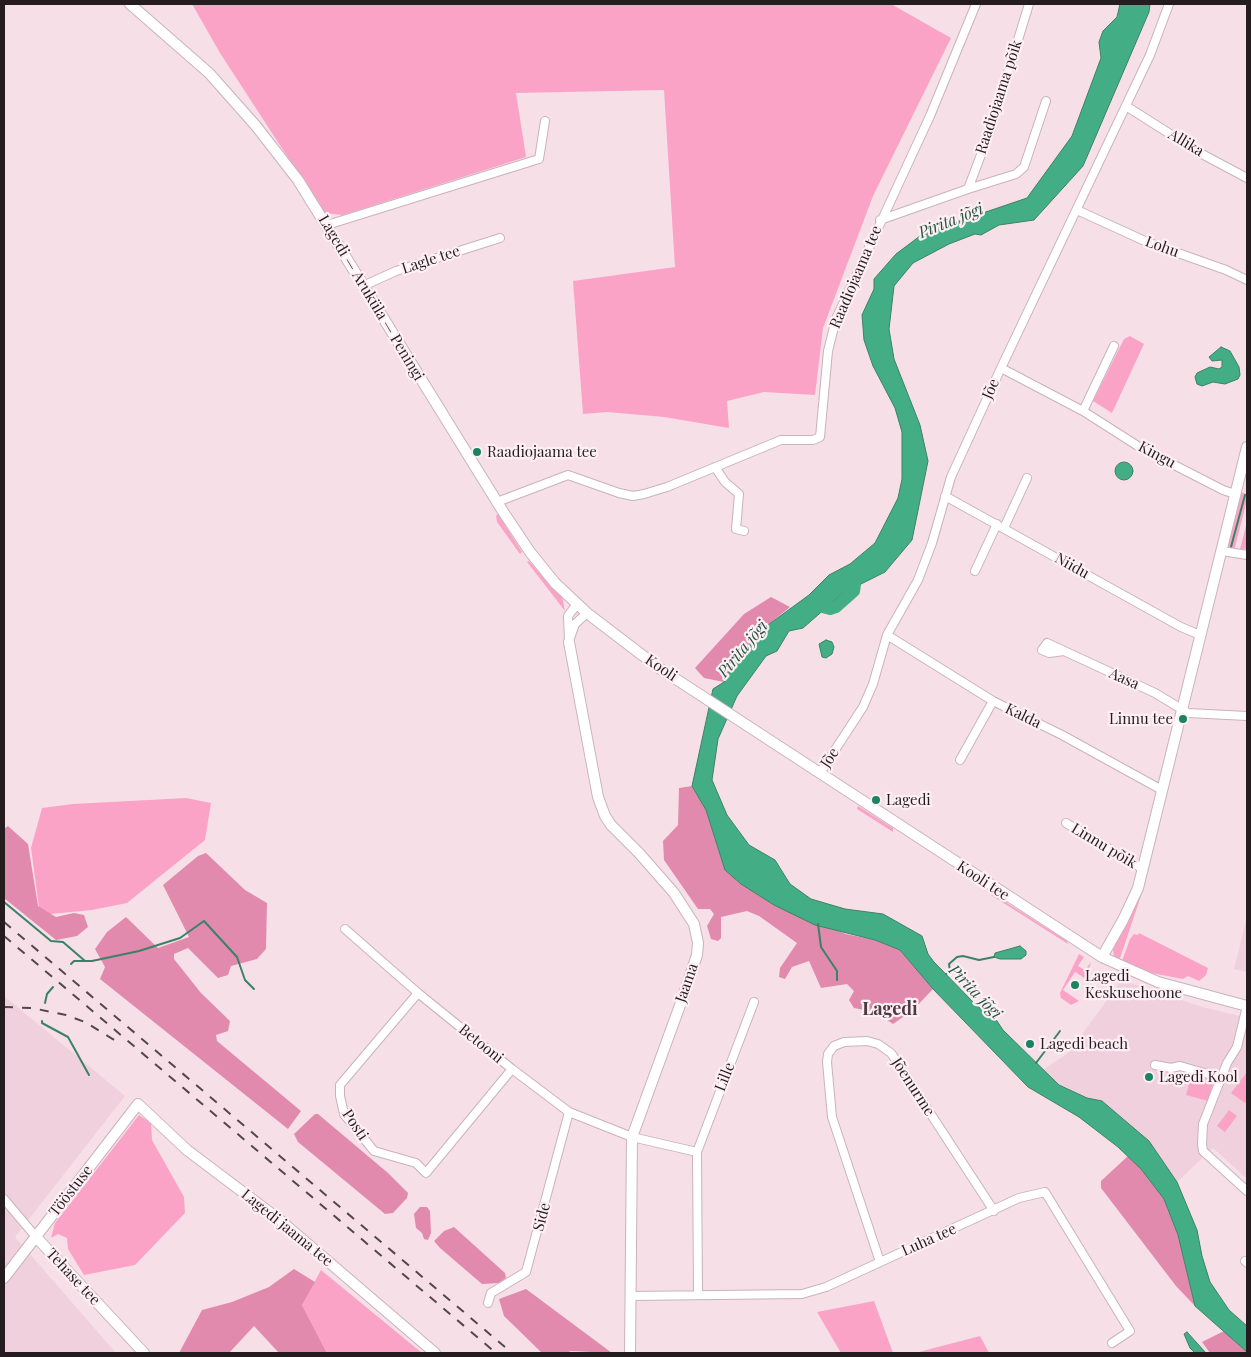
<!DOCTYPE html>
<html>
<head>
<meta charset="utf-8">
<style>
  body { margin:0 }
  #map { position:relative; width:1251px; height:1357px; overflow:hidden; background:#f7dfe7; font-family:"Playfair Display",serif }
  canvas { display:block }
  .frame { position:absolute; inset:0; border:5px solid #241c1f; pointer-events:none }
</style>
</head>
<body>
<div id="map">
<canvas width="1251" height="1357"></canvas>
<div class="frame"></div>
</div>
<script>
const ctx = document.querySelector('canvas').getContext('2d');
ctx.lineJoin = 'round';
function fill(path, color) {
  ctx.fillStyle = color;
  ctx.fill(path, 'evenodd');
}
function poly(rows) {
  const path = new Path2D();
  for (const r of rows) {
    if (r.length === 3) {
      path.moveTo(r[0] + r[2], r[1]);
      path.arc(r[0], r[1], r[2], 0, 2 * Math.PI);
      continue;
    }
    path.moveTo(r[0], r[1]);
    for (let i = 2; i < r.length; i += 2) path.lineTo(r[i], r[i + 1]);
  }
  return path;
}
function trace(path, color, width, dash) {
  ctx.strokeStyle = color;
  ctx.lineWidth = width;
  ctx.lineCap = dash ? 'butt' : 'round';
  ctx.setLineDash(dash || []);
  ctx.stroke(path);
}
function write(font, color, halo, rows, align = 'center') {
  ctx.font = font + ' "Playfair Display",serif';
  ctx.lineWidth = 4.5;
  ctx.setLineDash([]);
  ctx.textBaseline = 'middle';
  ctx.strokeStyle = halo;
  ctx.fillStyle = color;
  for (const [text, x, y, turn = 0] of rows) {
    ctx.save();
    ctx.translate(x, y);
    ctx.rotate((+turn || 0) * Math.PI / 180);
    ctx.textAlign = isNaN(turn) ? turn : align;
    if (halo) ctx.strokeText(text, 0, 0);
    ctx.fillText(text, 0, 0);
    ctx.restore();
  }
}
const built = poly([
  [1247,917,1247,972,1234,969],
  [1122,980,1199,1006,1247,1018,1247,1179,1213,1148,1177,1182,1149,1141,1124,1119,1102,1101,1087,1098,1059,1085,1044,1069,1068,1053],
  [4,996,125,1096,15,1237,116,1353,4,1353]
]);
const green = poly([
  [192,4,891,4,951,38,873,196,823,328,815,395,764,392,727,401,729,428,664,417,607,412,583,414,573,281,675,267,664,90,516,93,526,157,343,215,324,213,220,53],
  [1130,336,1144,344,1112,413,1093,401,1124,339],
  [1240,492,1247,494,1247,500,1234,551,1227,545],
  [498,514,522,552,520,554,497,522,496,516],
  [1247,522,1247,549,1240,549],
  [529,561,562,597,565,611,527,562],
  [186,798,211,803,205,840,127,903,92,910,40,915,31,848,42,808,73,804],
  [858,806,893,828,893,832,857,809],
  [1152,856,1141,896,1119,961,1114,956,1113,950,1132,910],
  [993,894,1067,941,1068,944,991,895],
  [1139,933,1208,968,1206,975,1199,981,1188,976,1183,979,1146,972,1122,961,1130,939,1134,934,1138,935],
  [1079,954,1084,957,1078,966,1085,970,1091,962,1086,979,1075,972,1063,990,1079,1001,1071,1005,1061,998,1060,993],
  [1247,1072,1247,1100,1245,1103,1231,1093],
  [1191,1076,1213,1083,1208,1101,1186,1095],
  [1229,1110,1237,1116,1225,1132,1217,1126],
  [139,1115,151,1123,152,1140,184,1197,185,1213,135,1265,84,1275,68,1249,67,1238,58,1234,51,1238,55,1223],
  [321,1270,422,1353,327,1353,302,1305],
  [874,1301,893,1353,841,1353,817,1312],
  [980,1336,989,1353,915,1353]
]);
const forest = poly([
  [771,597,790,607,768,625,733,664,724,682,704,678,695,668,744,614],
  [692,786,706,810,725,870,741,884,774,905,846,934,875,940,900,950,933,989,913,1010,893,1024,875,1012,854,1008,849,1000,854,991,847,984,821,988,809,961,792,967,785,979,779,977,780,968,797,943,759,916,747,911,721,917,721,938,718,941,711,939,707,926,714,914,710,909,698,909,664,860,663,841,678,825,679,788],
  [8,826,28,844,38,906,56,917,74,913,84,915,88,927,77,936,56,940,4,898,4,829],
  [206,853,245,890,267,903,266,949,257,959,231,966,228,975,218,978,188,948,174,954,174,959,201,993,230,1021,228,1031,216,1035,217,1041,301,1111,288,1129,100,979,105,967,95,949,107,932,126,917,158,948,189,937,163,885,198,856],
  [315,1114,318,1114,388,1173,408,1193,407,1198,393,1213,385,1214,298,1142,294,1134],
  [1128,1156,1141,1169,1164,1199,1178,1235,1195,1306,1176,1286,1101,1188,1101,1181],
  [420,1207,427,1207,430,1211,431,1233,428,1240,424,1239,422,1233,416,1228,414,1214],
  [454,1227,505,1273,506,1278,499,1283,482,1284,440,1248,434,1241,444,1231],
  [294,1269,315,1282,302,1305,327,1353,279,1353,254,1326,229,1353,179,1353,202,1310,232,1302,269,1287],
  [526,1289,612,1353,571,1351,566,1353,542,1353,504,1316,499,1299],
  [1224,1331,1247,1352,1247,1353,1210,1353,1202,1342]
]);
const water = poly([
  [1120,4,1150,4,1149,12,1083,166,1034,220,999,225,981,235,975,234,949,244,913,263,894,286,889,329,894,359,920,425,928,461,912,540,885,572,843,593,803,628,789,631,777,651,766,656,737,696,718,739,712,780,727,815,749,845,775,860,790,884,811,899,845,909,883,914,922,936,928,954,934,962,977,1006,995,1018,1003,1030,1059,1085,1087,1098,1102,1101,1149,1141,1177,1182,1197,1230,1202,1256,1210,1282,1229,1310,1247,1326,1247,1352,1195,1306,1178,1235,1164,1199,1141,1169,1118,1147,1079,1117,1028,1087,933,989,900,950,875,940,815,925,774,905,741,884,725,870,706,810,692,786,713,689,724,682,733,664,768,625,809,595,829,575,850,564,875,543,898,498,902,479,902,432,895,408,873,366,864,340,862,315,874,289,874,279,896,254,924,233,1027,198,1072,136,1101,58,1099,42,1103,31,1117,17,1120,4],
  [1221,347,1230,351,1239,367,1240,375,1238,379,1225,384,1213,382,1202,386,1197,384,1195,377,1197,373,1210,367,1219,369,1222,367,1222,360,1212,361,1209,357,1221,347],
  [1124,471,9],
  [826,640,832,642,834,647,832,654,826,658,822,657,819,644,826,640],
  [1020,946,1026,951,1026,955,1021,959,1000,959,994,957,995,953,1020,946],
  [1187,1332,1206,1353,1195,1353,1190,1348,1184,1334,1187,1332]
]);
const stream = poly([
  [1247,488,1247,486],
  [1231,547,1245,495],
  [4,902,51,941,63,942,85,961],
  [818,924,821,947,837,971,837,980],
  [71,964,74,961,92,961,139,951,180,938,204,921,237,957,245,980,254,989],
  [946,974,950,971,949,964,957,957,963,956,979,960,994,957],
  [45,1003,47,994,53,987],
  [42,1021,42,1023,68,1037,89,1075],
  [1036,1063,1060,1031]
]);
const river = poly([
  [812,604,830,609,836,607,854,591,857,571]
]);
const street = poly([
  [1126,106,1200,153,1247,178],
  [968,189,1016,174,1024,167,1046,101],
  [1077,210,1147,242,1226,270,1247,280],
  [880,220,968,189,990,131,1029,4],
  [327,225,539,159,545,121],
  [363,286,396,271,500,238],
  [1001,368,1083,411,1141,448,1223,490,1235,494],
  [1083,411,1114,346],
  [715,467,725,482,739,494,736,529,744,531],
  [945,496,1181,627,1200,635],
  [497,502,568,475,619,493,633,496,644,494,667,487,781,440,813,440,820,437,828,351,836,319,930,116,976,4],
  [1004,528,1027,478],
  [1222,551,1247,555],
  [975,571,997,524],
  [887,635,993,701,1062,735,1162,790],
  [570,638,575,624,587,613],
  [569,642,568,616,577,604],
  [1064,651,1049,653,1042,650,1047,643,1155,693,1188,713,1247,716],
  [960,760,993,701],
  [820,773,863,707,873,684,887,635,918,580,932,543,951,477,1001,368,1150,55,1169,4],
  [1066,823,1143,869],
  [345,929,418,993,512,1069,569,1112,632,1137,697,1152],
  [418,993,340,1085,340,1096,344,1114,374,1151,416,1163,426,1173,512,1069],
  [1247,1006,1237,1047,1227,1063,1203,1124,1202,1144,1203,1151,1247,1191],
  [1155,1065,1171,1068,1180,1066,1222,1078],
  [4,1199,36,1237],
  [1245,1261,1247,1263],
  [880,1262,832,1117,827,1062,828,1054,834,1046,844,1042,867,1041,878,1044,891,1053,994,1211],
  [698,1294,697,1152,754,1002],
  [630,1296,802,1294,826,1287,1019,1198,1045,1192,1130,1331,1112,1343],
  [488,1303,491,1293,526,1272,569,1112]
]);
const secondary = poly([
  [130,4,209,73,256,126,298,180,502,510,530,552,555,583,587,613,659,668,1102,957,1158,982,1247,1006],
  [569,642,598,797,605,816,611,825,639,853,674,893,694,924,698,943,697,955,683,997,632,1137,630,1353],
  [1102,957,1123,920,1138,888,1247,447],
  [36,1237,144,1353],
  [4,1278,138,1104,187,1150,281,1221,435,1353]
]);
const rail = poly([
  [4,922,512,1353],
  [4,936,496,1353],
  [4,1007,32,1008,66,1015,85,1022,116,1041]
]);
const markers = [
  [477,452,5,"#188461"],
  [1183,719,5,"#188461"],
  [876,800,5,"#188461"],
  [1075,985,5,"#188461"],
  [1030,1044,5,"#188461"],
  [1149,1077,5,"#188461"]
];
const streetNames = [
  ["Raadiojaama põik",999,97,-72],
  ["Allika",1186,143,31],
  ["Lohu",1162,247,20],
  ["Lagle tee",431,260,-18],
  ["Raadiojaama tee",856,277,-67],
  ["Lagedi — Aruküla — Peningi",371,298,59],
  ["Jõe",991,389,-66],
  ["Kingu",1157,455,28],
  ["Niidu",1072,566,29],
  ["Kooli",661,668,34],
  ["Aasa",1124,679,24],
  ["Kalda",1023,716,26],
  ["Jõe",830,758,-57],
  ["Linnu põik",1104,846,31],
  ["Kooli tee",983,881,33],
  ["Jaama",687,983,-71],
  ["Betooni",481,1044,39],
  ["Lille",725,1077,-69],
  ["Jõenurme",913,1087,57],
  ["Posti",355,1125,56],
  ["Tööstuse",71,1191,-52],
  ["Side",542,1217,-75],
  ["Lagedi jaama tee",287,1228,39],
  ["Luha tee",929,1240,-24],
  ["Tehase tee",73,1277,47]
];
const poiNames = [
  ["Raadiojaama tee",487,452],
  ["Linnu tee",1173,719,"right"],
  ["Lagedi",886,800],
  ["Lagedi",1085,976],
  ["Keskusehoone",1085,993],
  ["Lagedi beach",1040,1044],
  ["Lagedi Kool",1159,1077]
];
const waterNames = [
  ["Pirita jõgi",951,221,-22],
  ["Pirita jõgi",743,649,-50],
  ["Pirita jõgi",975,992,46]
];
const quarterNames = [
  ["Lagedi",890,1009]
];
fill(built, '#f0d0dc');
fill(green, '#fba3c7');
fill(forest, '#e28aae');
fill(water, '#43ae86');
trace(water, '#3a8267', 1);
trace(stream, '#3a8267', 2);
trace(river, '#43ae86', 12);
trace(street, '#c9b3bb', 10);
trace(secondary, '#c9b3bb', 12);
trace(street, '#fff', 8);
trace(secondary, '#fff', 10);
trace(rail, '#52474b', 2, [9, 9]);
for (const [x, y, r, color] of markers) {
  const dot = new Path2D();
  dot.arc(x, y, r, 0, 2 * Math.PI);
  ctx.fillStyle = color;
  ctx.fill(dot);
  trace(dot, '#feeff4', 2);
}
write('15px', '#241c1f', '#feeff4', streetNames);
write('15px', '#241c1f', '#feeff4', poiNames, 'left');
write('italic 16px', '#275442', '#feeff4', waterNames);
write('bold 18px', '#4d3b42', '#feeff4', quarterNames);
</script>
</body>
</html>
